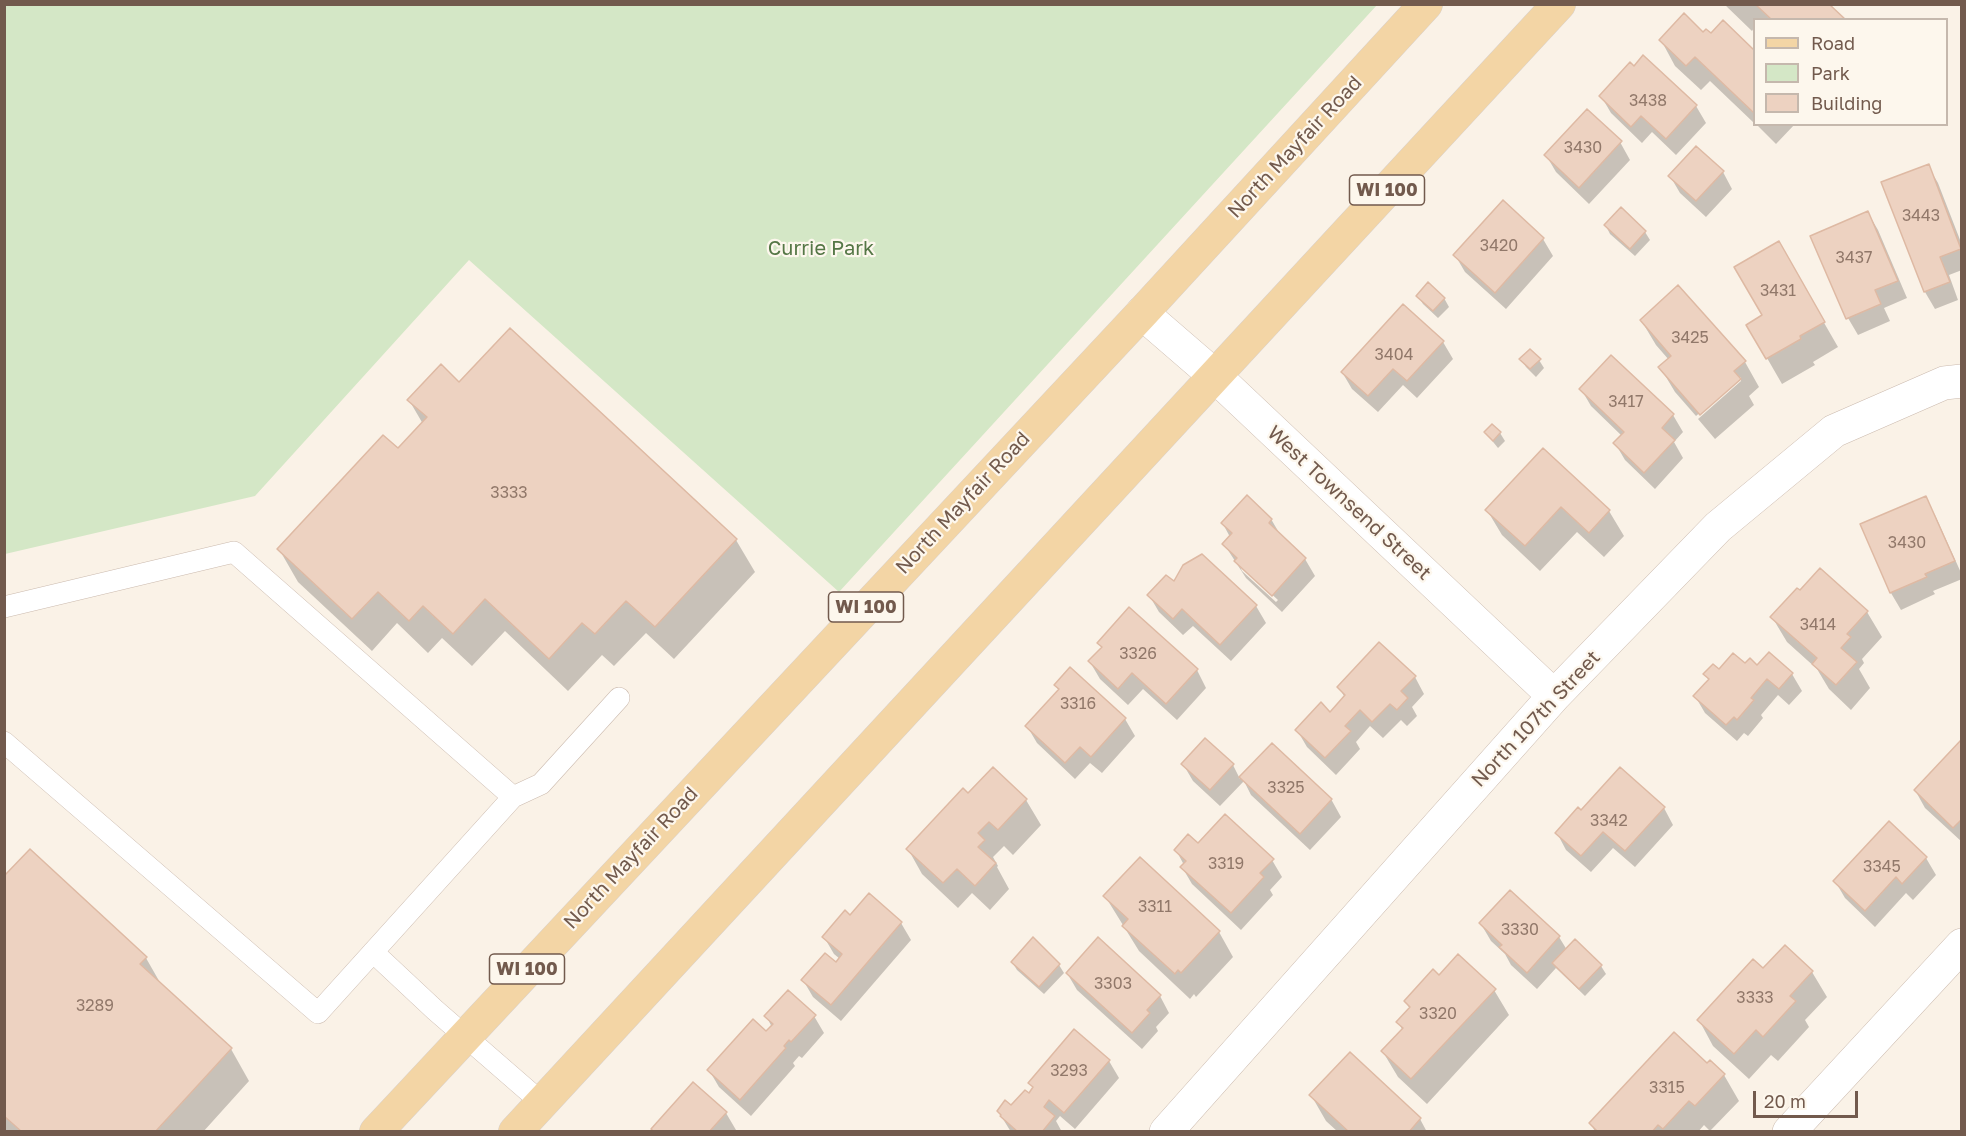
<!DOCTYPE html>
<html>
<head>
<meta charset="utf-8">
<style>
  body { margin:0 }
  #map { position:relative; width:1966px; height:1136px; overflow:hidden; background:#faf2e7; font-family:"Golos Text",sans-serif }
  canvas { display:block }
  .frame { position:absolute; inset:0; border:6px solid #725a4d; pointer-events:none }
  .legend { position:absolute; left:1753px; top:18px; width:195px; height:108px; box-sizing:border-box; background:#fdf7ed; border:2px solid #c5b8ad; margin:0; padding:8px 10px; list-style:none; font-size:18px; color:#725a4d }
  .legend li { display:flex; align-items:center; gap:12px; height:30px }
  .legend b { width:30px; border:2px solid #c5b8ad }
  .scale { position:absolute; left:1753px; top:1091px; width:105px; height:27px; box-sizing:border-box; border:3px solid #725a4d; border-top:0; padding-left:8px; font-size:18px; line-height:21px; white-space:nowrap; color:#725a4d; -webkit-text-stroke:4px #fdf7ed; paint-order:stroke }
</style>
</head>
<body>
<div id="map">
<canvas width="1966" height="1136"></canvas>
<div class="frame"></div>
<ul class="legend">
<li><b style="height:8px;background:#f3d5a5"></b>Road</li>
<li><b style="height:16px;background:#d4e7c6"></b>Park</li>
<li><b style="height:16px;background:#edd2c1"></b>Building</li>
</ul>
<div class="scale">20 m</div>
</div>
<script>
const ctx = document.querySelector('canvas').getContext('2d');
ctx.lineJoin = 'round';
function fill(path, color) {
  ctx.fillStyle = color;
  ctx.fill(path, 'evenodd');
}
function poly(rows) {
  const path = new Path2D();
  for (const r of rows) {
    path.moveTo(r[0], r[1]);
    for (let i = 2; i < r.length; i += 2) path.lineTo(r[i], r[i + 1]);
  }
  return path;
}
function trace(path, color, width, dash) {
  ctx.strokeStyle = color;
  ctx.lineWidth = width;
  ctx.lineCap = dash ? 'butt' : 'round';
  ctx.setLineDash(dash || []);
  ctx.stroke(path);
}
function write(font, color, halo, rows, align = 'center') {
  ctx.font = font + ' "Golos Text",sans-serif';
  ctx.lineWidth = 4.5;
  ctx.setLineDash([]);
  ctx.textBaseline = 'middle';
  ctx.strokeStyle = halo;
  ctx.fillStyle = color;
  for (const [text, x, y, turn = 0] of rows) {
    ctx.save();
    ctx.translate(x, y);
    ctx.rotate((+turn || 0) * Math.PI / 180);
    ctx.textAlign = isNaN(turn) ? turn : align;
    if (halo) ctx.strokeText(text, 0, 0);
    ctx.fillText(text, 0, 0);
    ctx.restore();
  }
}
const green = poly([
  [4,5,5,4,1377,5,839,592,469,260,255,496,5,554]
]);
const shadow = poly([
  [1724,4,1827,4,1843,20,1754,20,1754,28,1752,31],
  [1723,23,1754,53,1754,123,1710,81,1701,90,1675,66,1661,40,1703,34,1711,35],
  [1644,57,1696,106,1706,123,1676,155,1652,132,1642,143,1611,113,1601,96,1634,68],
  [1756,124,1795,124,1776,144],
  [1620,142,1630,160,1589,204,1556,172,1546,155],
  [1928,166,1938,183,1962,245,1962,270,1949,275,1958,300,1935,309,1925,292,1883,183],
  [1723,172,1732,189,1706,217,1680,193,1670,176],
  [1503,202,1543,239,1553,256,1506,309,1465,272,1455,255],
  [1868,213,1878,230,1907,298,1884,308,1890,321,1858,335,1848,318,1812,237],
  [1606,226,1645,232,1650,240,1635,256,1610,234],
  [1778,243,1838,347,1813,362,1815,365,1782,384,1748,325,1764,316],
  [1418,296,1444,298,1449,307,1438,318,1423,304],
  [1641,320,1745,362,1759,387,1749,396,1754,405,1715,439,1698,419,1741,381,1741,377,1696,416,1675,392,1660,367,1669,360,1656,345],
  [1443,342,1453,359,1417,398,1403,385,1378,412,1352,389,1342,372],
  [1611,357,1673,415,1683,432,1674,442,1683,458,1655,489,1625,460,1615,443,1622,436,1591,406,1581,389],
  [1521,359,1539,360,1544,368,1536,377,1526,367],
  [459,384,736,540,755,572,674,659,646,633,614,666,602,655,568,691,505,631,472,666,442,638,428,653,397,623,372,651,298,582,279,549,398,450,423,424,409,400],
  [1485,432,1500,433,1505,441,1498,448],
  [1543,450,1609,511,1624,536,1604,557,1577,532,1540,571,1502,535,1487,510],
  [1925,498,1935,515,1962,575,1962,579,1933,591,1935,594,1901,610,1891,593,1862,525],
  [1271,519,1281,536,1305,559,1315,576,1282,612,1246,578,1224,544,1230,537,1223,524],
  [1239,564,1278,600,1276,602,1242,571],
  [1174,584,1256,606,1266,623,1231,661,1193,626,1183,635,1159,612,1149,595],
  [1867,612,1882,637,1862,659,1864,663,1859,669,1870,688,1851,710,1829,689,1817,669,1787,642,1772,617],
  [1099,643,1197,670,1206,688,1177,720,1143,689,1128,705,1100,679,1090,662,1102,649],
  [1769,654,1792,674,1802,691,1789,705,1778,695,1761,715,1763,718,1748,736,1744,733,1737,741,1705,713,1695,696,1709,681,1705,674,1745,665,1757,667],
  [1070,669,1125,719,1135,736,1102,773,1090,763,1075,779,1037,743,1027,726,1059,691,1055,685],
  [1415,677,1424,694,1412,707,1417,716,1407,726,1401,720,1383,738,1370,726,1356,742,1360,749,1336,775,1307,747,1297,730,1331,714,1345,698,1339,687],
  [1205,740,1233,765,1240,779,1272,745,1331,799,1341,817,1310,850,1251,795,1244,781,1220,806,1193,781,1183,764],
  [1961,743,1962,842,1925,808,1915,790],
  [993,769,1026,800,1041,825,1013,855,1004,846,993,857,998,866,997,867,1009,889,990,910,972,893,958,908,922,874,908,849,968,795],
  [1664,808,1673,825,1635,867,1613,848,1591,872,1566,850,1557,833,1582,812],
  [1198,845,1272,860,1282,877,1270,890,1273,895,1241,930,1192,884,1182,867,1184,865,1176,850],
  [1926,858,1936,875,1913,900,1906,893,1875,927,1845,898,1835,881],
  [4,878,146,958,162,986,231,1049,249,1081,203,1132,4,1132],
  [1511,892,1559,937,1567,950,1601,966,1606,974,1585,996,1556,968,1537,989,1511,965,1505,954,1491,941,1481,924],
  [1105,896,1219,932,1233,957,1196,997,1194,994,1190,999,1139,951],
  [851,917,901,923,911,940,841,1021,813,997,803,980,836,964,840,959,834,954,824,937],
  [1012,962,1059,965,1064,973,1044,994,1017,970],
  [1763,970,1812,972,1827,997,1805,1020,1809,1027,1778,1061,1771,1055,1749,1079,1713,1046,1699,1020],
  [1067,973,1160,996,1169,1013,1156,1027,1158,1031,1142,1049,1077,990],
  [1439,977,1494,990,1509,1015,1427,1104,1398,1077,1383,1052,1403,1031,1398,1022,1410,1009,1405,1001],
  [766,1016,814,1016,824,1033,802,1058,799,1056,793,1063,795,1066,751,1116,719,1087,709,1070,766,1033,772,1027],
  [1109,1061,1119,1078,1075,1129,1060,1116,1056,1121,1062,1132,1011,1132,998,1111,1011,1108,1029,1095,1034,1089,1030,1083],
  [1710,1062,1724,1075,1739,1101,1710,1131,1704,1125,1698,1132,1595,1132,1591,1123,1707,1066],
  [1311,1095,1420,1119,1427,1132,1338,1132,1326,1121],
  [726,1113,736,1130,734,1132,654,1132]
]);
const building = poly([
  [1755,4,1829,4,1846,20,1772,20,1755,4],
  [1684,13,1703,32,1706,29,1711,33,1723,20,1754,50,1754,113,1695,57,1686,66,1659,40,1684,13],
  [1643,55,1697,105,1666,139,1641,116,1631,127,1599,96,1630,62,1634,66,1643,55],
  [1587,109,1622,141,1579,188,1544,155,1587,109],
  [1696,146,1724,171,1696,201,1668,176,1696,146],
  [1929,164,1961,249,1940,257,1950,282,1924,292,1881,182,1929,164],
  [1503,200,1544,238,1495,293,1453,255,1503,200],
  [1621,207,1646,231,1630,249,1604,225,1621,207],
  [1868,211,1898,281,1875,290,1881,304,1846,319,1810,236,1868,211],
  [1779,241,1825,322,1800,336,1801,339,1766,359,1746,325,1762,315,1734,267,1779,241],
  [1428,282,1445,298,1433,311,1416,296,1428,282],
  [1678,285,1746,361,1734,371,1741,379,1700,415,1658,367,1671,356,1640,320,1678,285],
  [1403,304,1444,341,1407,381,1393,369,1368,396,1341,372,1403,304],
  [510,328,737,539,655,627,626,601,595,634,582,623,549,659,485,599,453,634,423,606,409,621,378,592,352,619,277,549,383,435,398,448,427,417,407,400,441,364,459,382,510,328],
  [1530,349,1541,359,1530,369,1519,359,1530,349],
  [1611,355,1674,414,1662,428,1675,440,1644,473,1613,443,1624,432,1579,389,1611,355],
  [1492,424,1501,432,1493,441,1484,432,1492,424],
  [1543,448,1610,510,1589,533,1561,507,1525,546,1485,510,1543,448],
  [1247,495,1272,519,1269,523,1306,558,1272,596,1234,561,1237,558,1222,544,1232,533,1221,523,1247,495],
  [1926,496,1955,561,1925,574,1927,577,1890,593,1860,524,1926,496],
  [1202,554,1257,605,1220,645,1182,609,1173,619,1147,595,1166,575,1174,581,1183,565,1202,554],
  [1820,568,1868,611,1847,634,1851,637,1841,648,1857,662,1836,685,1812,664,1817,658,1770,617,1797,588,1800,590,1820,568],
  [1129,607,1198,669,1166,704,1132,673,1118,689,1088,661,1102,647,1097,643,1129,607],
  [1379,642,1416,676,1401,691,1408,698,1397,710,1390,704,1372,722,1360,710,1345,726,1351,731,1325,758,1295,730,1321,702,1330,712,1345,695,1337,687,1379,642],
  [1769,652,1793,673,1779,689,1767,679,1751,698,1754,700,1737,720,1734,717,1726,725,1693,696,1709,679,1703,674,1713,664,1719,669,1733,653,1745,663,1750,658,1757,665,1769,652],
  [1070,667,1126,718,1091,757,1080,747,1065,763,1025,726,1059,689,1054,685,1070,667],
  [1205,738,1234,764,1210,790,1181,764,1205,738],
  [1961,740,1962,819,1953,828,1914,790,1961,740],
  [1272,743,1332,799,1300,834,1239,777,1272,743],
  [993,767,1027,799,998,830,989,822,978,833,985,840,978,847,996,863,975,886,957,869,943,883,906,849,963,788,968,793,993,767],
  [1620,767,1665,807,1625,851,1603,832,1581,856,1555,833,1578,807,1581,810,1620,767],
  [1225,814,1274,859,1260,873,1264,877,1231,913,1180,867,1186,861,1174,850,1188,834,1198,843,1225,814],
  [1889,821,1927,857,1902,884,1896,877,1865,911,1833,881,1889,821],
  [30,849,147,957,140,964,232,1048,155,1132,22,1132,4,1116,4,876,30,849],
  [1140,857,1220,931,1181,973,1178,970,1175,974,1122,926,1128,919,1103,896,1140,857],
  [1510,890,1560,936,1527,973,1499,947,1502,945,1479,923,1510,890],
  [869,893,902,922,831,1005,801,980,825,953,836,962,842,954,822,937,845,910,850,915,869,893],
  [1033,937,1060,964,1039,987,1011,962,1033,937],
  [1098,937,1161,995,1147,1010,1150,1013,1132,1033,1066,973,1098,937],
  [1575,939,1602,965,1579,989,1552,963,1575,939],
  [1785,945,1813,971,1790,996,1796,1001,1763,1037,1756,1030,1734,1054,1697,1020,1753,959,1763,968,1785,945],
  [1458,954,1496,989,1411,1079,1381,1051,1403,1028,1396,1022,1410,1007,1404,1001,1433,969,1439,975,1458,954],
  [788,990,816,1015,791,1042,789,1040,784,1046,786,1048,740,1100,707,1070,753,1019,766,1031,773,1024,764,1016,788,990],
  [1074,1029,1110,1060,1064,1113,1049,1100,1044,1107,1055,1116,1042,1132,1018,1132,1000,1116,1001,1115,997,1111,1005,1100,1011,1105,1025,1090,1029,1093,1033,1087,1028,1083,1074,1029],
  [1674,1032,1707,1063,1710,1060,1725,1074,1695,1106,1689,1101,1663,1129,1658,1125,1652,1132,1598,1132,1589,1123,1674,1032],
  [1350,1052,1421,1118,1409,1132,1349,1132,1309,1095,1350,1052],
  [693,1082,727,1112,709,1132,654,1132,651,1129,693,1082]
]);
const service = poly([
  [4,607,234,552,513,797,318,1013,4,742],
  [513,797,541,784,619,698],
  [373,952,435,1010,542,1103]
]);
const minor = poly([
  [1142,313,1215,376,1554,696],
  [1166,1132,1554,696,1718,527,1834,431,1944,383,1962,381],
  [1789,1132,1962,945]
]);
const primary = poly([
  [376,1132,1142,313,1426,4],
  [515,1132,1559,4]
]);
const numberNames = [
  ["3438",1648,101],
  ["3430",1583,148],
  ["3443",1921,216],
  ["3420",1499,246],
  ["3437",1854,258],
  ["3431",1778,291],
  ["3425",1690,338],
  ["3404",1394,355],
  ["3417",1626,402],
  ["3333",509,493],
  ["3430",1907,543],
  ["3414",1818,625],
  ["3326",1138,654],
  ["3316",1078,704],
  ["3325",1286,788],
  ["3342",1609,821],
  ["3319",1226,864],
  ["3345",1882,867],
  ["3311",1155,907],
  ["3330",1520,930],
  ["3303",1113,984],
  ["3333",1755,998],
  ["3289",95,1006],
  ["3320",1438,1014],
  ["3293",1069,1071],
  ["3315",1667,1088]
];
const shields = [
  [1387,190,75],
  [866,607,75],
  [527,969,75]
];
const shieldNames = [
  ["WI 100",1387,190],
  ["WI 100",866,607],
  ["WI 100",527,969]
];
const streetNames = [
  ["North Mayfair Road",1295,147,-47],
  ["North Mayfair Road",963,503,-47],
  ["West Townsend Street",1349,503,43],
  ["North 107th Street",1536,719,-47],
  ["North Mayfair Road",631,858,-47]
];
const parkNames = [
  ["Currie Park",821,249]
];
fill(green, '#d4e7c6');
fill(shadow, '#0003');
fill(building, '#edd2c1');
trace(building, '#deb9a3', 1.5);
trace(service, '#cbbaae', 22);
trace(minor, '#cbbaae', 34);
trace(primary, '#d8d1cd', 34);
trace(service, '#fff', 21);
trace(minor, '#fff', 33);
trace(primary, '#f3d5a5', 33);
write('16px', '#91786a', null, numberNames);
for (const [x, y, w] of shields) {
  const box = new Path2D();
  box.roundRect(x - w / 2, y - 15, w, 30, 4.5);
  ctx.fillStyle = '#fdf7ed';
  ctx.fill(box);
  trace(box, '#725a4d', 1.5);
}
write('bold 18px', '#725a4d', null, shieldNames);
write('20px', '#725a4d', '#fdf7ed', streetNames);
write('20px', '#557746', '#fdf7ed', parkNames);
</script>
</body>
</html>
